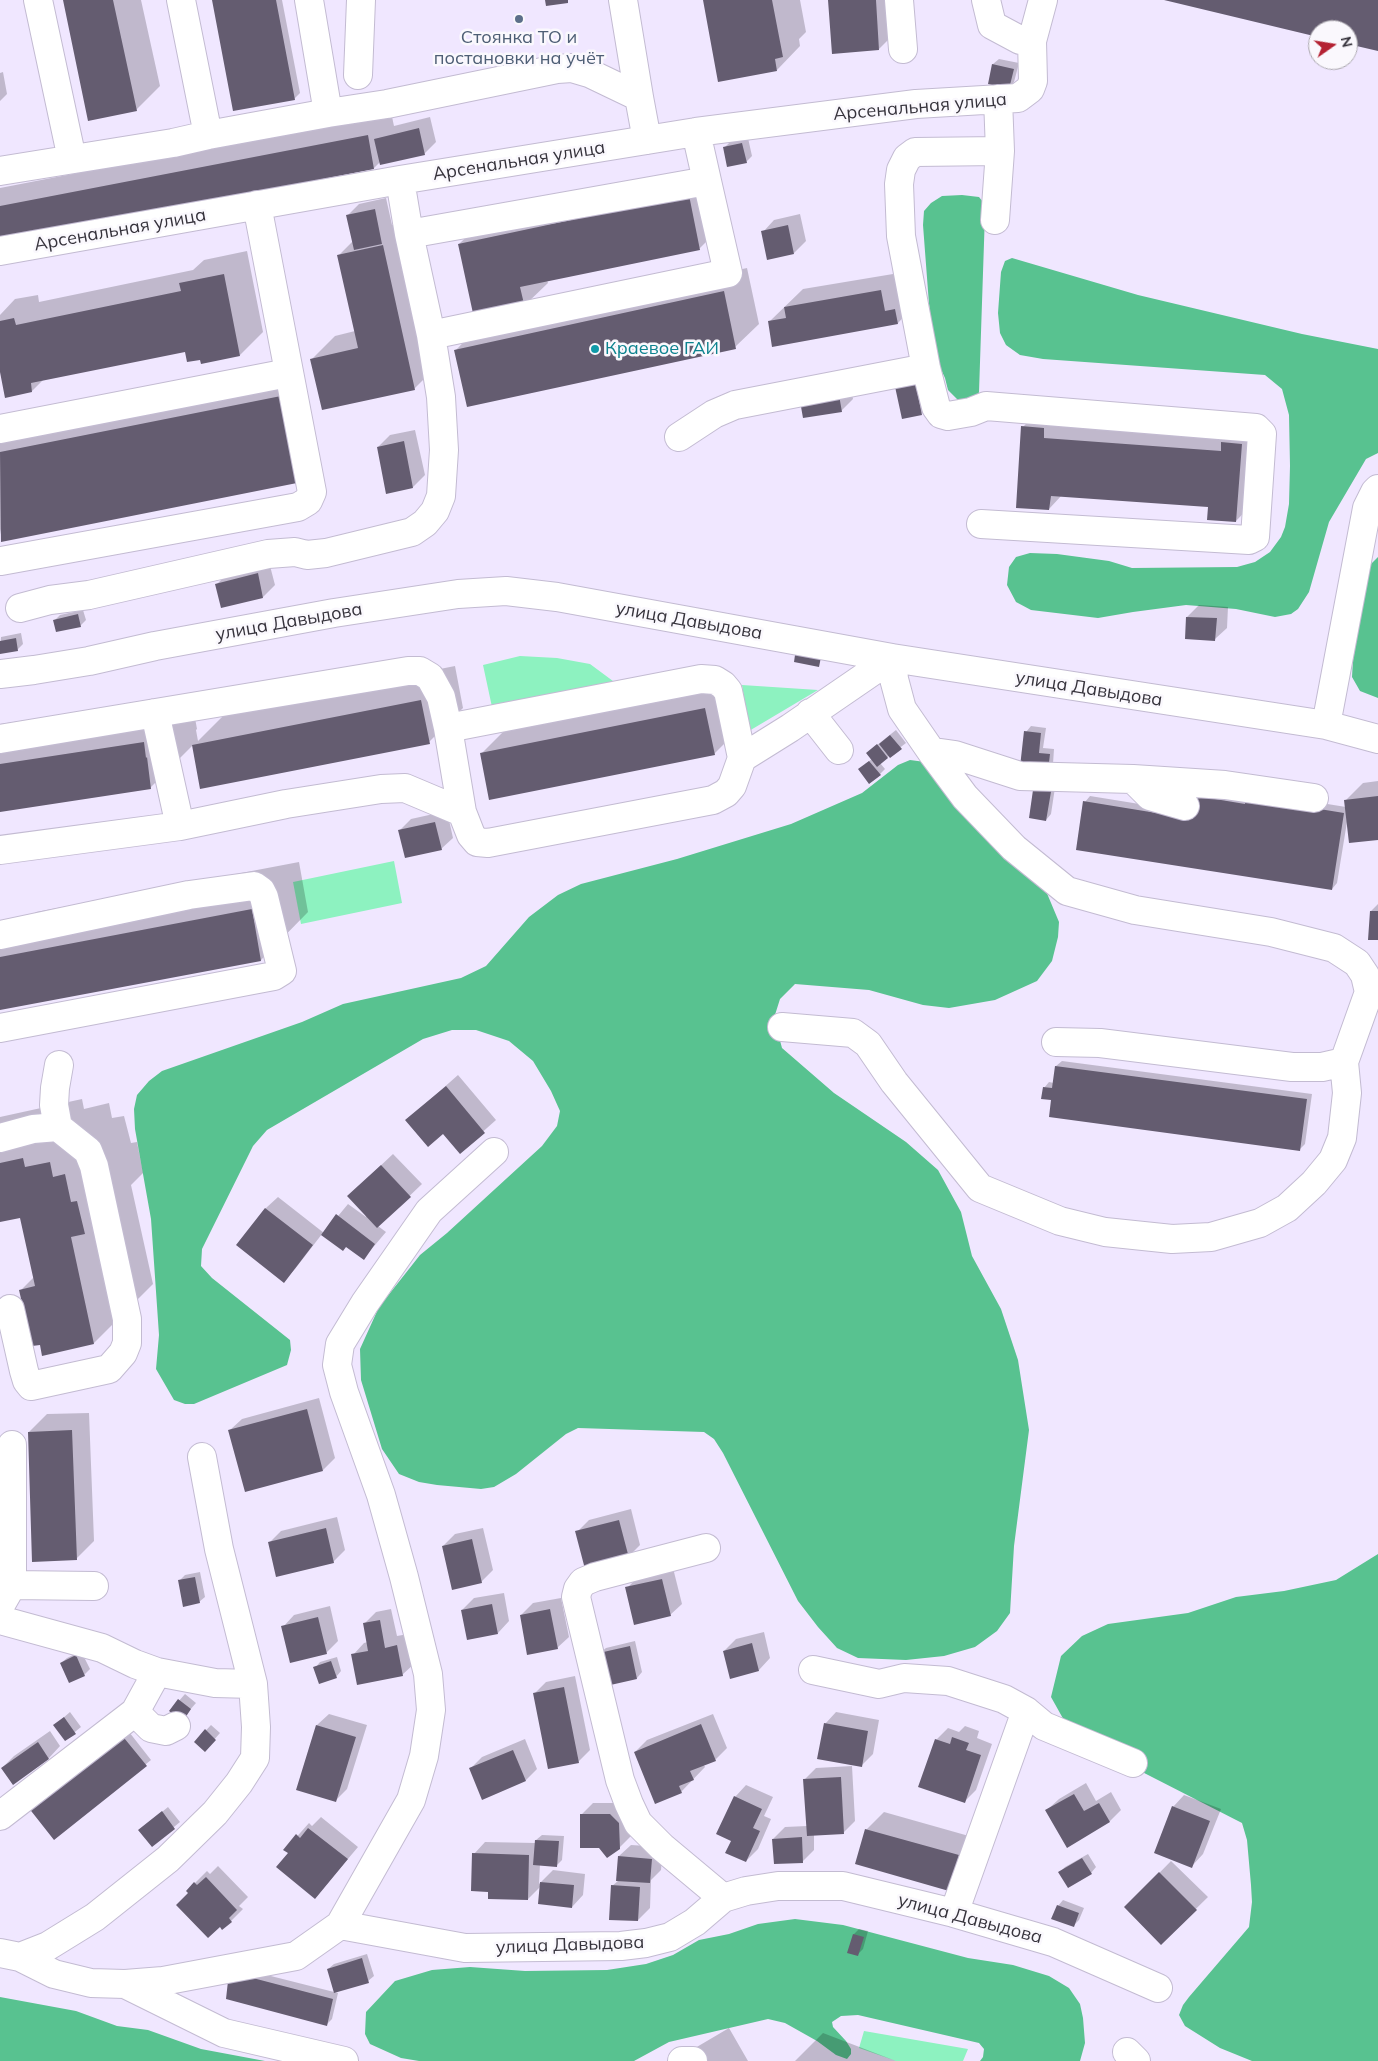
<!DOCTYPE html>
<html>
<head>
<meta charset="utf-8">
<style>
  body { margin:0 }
  #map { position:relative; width:1378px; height:2061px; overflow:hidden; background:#f0e7ff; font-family:Mulish,sans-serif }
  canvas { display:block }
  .north { position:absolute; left:1308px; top:20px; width:50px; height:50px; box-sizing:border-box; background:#faf8fd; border:1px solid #aca9b0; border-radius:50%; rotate:77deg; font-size:14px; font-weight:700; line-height:20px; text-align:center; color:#36333c }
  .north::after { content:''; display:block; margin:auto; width:18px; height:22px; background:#b42233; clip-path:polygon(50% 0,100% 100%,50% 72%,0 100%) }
</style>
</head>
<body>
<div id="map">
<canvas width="1378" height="2061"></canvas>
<div class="north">N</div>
</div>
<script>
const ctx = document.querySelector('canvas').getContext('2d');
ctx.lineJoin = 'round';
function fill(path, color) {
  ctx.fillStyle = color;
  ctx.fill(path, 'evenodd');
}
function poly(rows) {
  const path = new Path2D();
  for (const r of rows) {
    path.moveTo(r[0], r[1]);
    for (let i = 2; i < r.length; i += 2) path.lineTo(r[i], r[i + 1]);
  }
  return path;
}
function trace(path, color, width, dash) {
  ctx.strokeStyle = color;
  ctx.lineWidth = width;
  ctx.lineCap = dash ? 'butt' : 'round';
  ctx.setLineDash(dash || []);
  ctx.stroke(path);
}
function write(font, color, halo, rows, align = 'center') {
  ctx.font = font + ' Mulish,sans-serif';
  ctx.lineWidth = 5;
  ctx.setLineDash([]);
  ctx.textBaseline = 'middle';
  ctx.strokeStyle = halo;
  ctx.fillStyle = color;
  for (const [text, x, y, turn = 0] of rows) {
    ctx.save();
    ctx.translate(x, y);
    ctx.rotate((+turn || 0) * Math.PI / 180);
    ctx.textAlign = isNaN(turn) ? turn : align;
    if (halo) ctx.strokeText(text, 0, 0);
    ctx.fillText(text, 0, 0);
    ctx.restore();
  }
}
const green = poly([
  [520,656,557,658,590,664,617,684,492,707,483,665],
  [742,685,818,690,749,731],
  [394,861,402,903,301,924,293,882],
  [864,2031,968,2049,963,2061,896,2061,859,2048]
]);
const forest = poly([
  [962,195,979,197,983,202,985,213,979,392,977,398,959,401,948,390,945,378,936,359,929,304,923,225,924,211,931,203,942,196],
  [1012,258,1138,295,1302,334,1378,349,1378,453,1366,459,1329,522,1309,592,1298,609,1291,614,1275,617,1236,609,1186,605,1133,612,1098,618,1031,610,1016,602,1007,585,1009,567,1016,557,1030,553,1057,554,1109,561,1132,568,1237,567,1255,562,1270,552,1281,537,1285,527,1289,504,1290,466,1289,415,1282,389,1265,375,1043,359,1020,355,1006,345,1000,333,998,313,1001,272,1005,261],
  [1378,557,1378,698,1360,691,1352,677,1353,660,1370,565],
  [910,760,925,762,1046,891,1059,922,1058,937,1052,961,1037,981,995,1000,949,1008,923,1005,869,990,795,984,780,999,774,1018,782,1048,834,1093,906,1142,938,1170,961,1212,972,1256,1001,1309,1018,1360,1029,1430,1014,1546,1010,1613,997,1631,975,1647,944,1656,906,1660,858,1658,837,1648,818,1627,798,1601,723,1453,714,1439,704,1432,578,1428,566,1434,516,1474,494,1487,481,1489,437,1485,419,1482,399,1474,382,1449,361,1380,360,1349,379,1307,420,1255,447,1233,542,1146,557,1126,560,1111,551,1091,533,1061,509,1041,476,1030,452,1030,423,1039,267,1130,253,1146,202,1249,201,1266,212,1278,290,1340,291,1350,287,1365,194,1404,185,1404,174,1400,156,1369,159,1335,151,1219,135,1129,134,1109,137,1095,149,1081,162,1071,302,1022,343,1004,461,978,486,966,529,917,558,895,581,884,677,859,791,824,862,793,898,765],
  [1378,1554,1378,2061,1252,2061,1220,2048,1185,2026,1179,2015,1183,2005,1189,1997,1249,1927,1252,1902,1251,1885,1247,1840,1242,1823,1107,1754,1070,1731,1051,1697,1061,1656,1082,1636,1108,1624,1188,1613,1236,1597,1284,1591,1336,1580],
  [795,1919,843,1925,968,1958,1013,1965,1049,1976,1069,1988,1080,2004,1083,2018,1085,2043,1080,2061,980,2061,983,2057,984,2049,979,2043,858,2015,841,2016,832,2022,833,2027,846,2041,851,2049,851,2054,847,2059,836,2055,817,2041,785,2023,768,2019,669,2042,634,2061,419,2061,401,2058,370,2044,365,2034,366,2012,395,1981,432,1970,470,1967,525,1971,607,1970,646,1964,673,1955,699,1940,729,1934,758,1924],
  [0,1997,76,2011,117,2026,148,2030,201,2049,265,2061,0,2061]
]);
const shadow = poly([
  [64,0,141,0,160,86,136,110],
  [213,0,282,0,300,93,294,99],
  [704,0,800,0,806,32,799,39,800,46,777,70],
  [830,0,895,0,897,31,879,49],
  [999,59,1019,63,1014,82,1009,88,989,83,993,64],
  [3,72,7,94,0,101,0,73],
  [391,112,394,126,430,117,436,142,424,154,380,162,374,168,0,240,0,188],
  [748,138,752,156,746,162,724,148,730,142],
  [712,172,723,225,700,248,547,280,548,283,524,306,459,244,483,221],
  [386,198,392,225,407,222,438,365,414,389,312,359,335,336,355,331,339,255,353,241,348,215,359,204],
  [800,214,806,241,794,253,763,232,774,220],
  [247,251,263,332,240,355,201,358,186,350,44,379,32,391,0,365,0,315,15,299,38,295,39,302,193,270,204,260],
  [747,268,759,324,735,347,456,350,479,326],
  [899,273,915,305,898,323,769,322,803,289],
  [907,370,933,402,922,414],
  [299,379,314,464,2,540,0,529,0,442],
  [850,384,853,399,841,411,804,417],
  [1046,403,1246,419,1259,497,1236,521,1209,505,1062,495,1049,509,1023,427],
  [415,430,425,475,413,487,387,492,378,447,390,435],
  [269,562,275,585,263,597,222,606,217,584,229,572],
  [1199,605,1228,607,1227,628,1215,639,1187,617],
  [83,610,86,620,80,626,54,621,60,615],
  [21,633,23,644,17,650,0,652,1,637],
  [455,666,463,708,429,742,193,745,150,788,0,810,0,724,191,696,197,729,196,730,198,741,228,711],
  [728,685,738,730,714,754,481,754,505,730],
  [1031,726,1046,728,1043,748,1054,749,1053,764,1047,769,1026,732],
  [896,730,906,743,880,763,885,769,880,774,865,764,872,759,867,753],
  [1056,781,1051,814,1046,820,1030,817],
  [1378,781,1378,838,1347,822,1337,883,1332,889,1085,802,1090,796,1195,813,1198,797,1253,792,1346,807,1346,800,1363,783],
  [447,811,453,838,441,849,399,831,411,819],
  [299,862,308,912,261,960,0,1009,0,948,36,912],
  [1378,904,1378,939,1371,911],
  [1062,1061,1312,1094,1305,1144,1300,1149,1052,1099,1044,1088,1049,1082,1054,1083,1056,1066],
  [458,1075,496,1120,460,1152,443,1132,407,1120],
  [82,1099,84,1109,109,1103,112,1118,124,1116,131,1143,137,1142,143,1173,131,1185,153,1284,94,1343,43,1355,41,1343,21,1290,35,1276,21,1216,0,1221,0,1117],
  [393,1154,422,1184,378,1226,386,1232,364,1258,347,1246,322,1234,295,1269,283,1281,238,1245,266,1208,278,1197,324,1233,348,1204,366,1217,360,1185],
  [319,1398,335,1458,323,1470,230,1430,242,1419],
  [89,1413,94,1541,76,1559,29,1432,47,1414],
  [631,1509,640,1545,628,1557,577,1532,589,1520],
  [337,1517,345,1550,333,1562,270,1542,281,1531],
  [483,1528,493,1570,481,1582,443,1546,455,1534],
  [673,1568,682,1604,670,1615,627,1588,639,1576],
  [200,1572,205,1597,199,1602,179,1581,185,1575],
  [504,1593,509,1621,498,1633,462,1610,474,1598],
  [561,1598,569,1637,557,1648,521,1615,533,1603],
  [330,1606,338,1641,326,1653,283,1627,294,1615],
  [391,1609,397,1636,408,1634,414,1664,402,1675,353,1655,364,1643,368,1642,364,1624,376,1612],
  [764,1632,770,1658,759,1670,724,1651,736,1639],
  [635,1641,642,1672,637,1678,607,1684,600,1653,606,1648],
  [81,1651,90,1669,84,1675,61,1663,67,1658],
  [337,1657,341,1671,336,1677,315,1668,320,1662],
  [575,1676,590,1750,578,1762,534,1694,546,1682],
  [185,1694,196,1703,182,1719,171,1710],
  [70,1712,81,1727,65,1740,55,1725],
  [836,1712,879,1720,873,1754,861,1766,825,1724],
  [329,1714,367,1725,347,1789,335,1801,317,1725],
  [713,1714,727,1748,715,1760,704,1765,705,1767,681,1792,635,1752,647,1740],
  [211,1725,220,1733,205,1750,195,1742],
  [965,1726,979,1731,977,1738,992,1744,976,1790,964,1802,936,1740,948,1728,959,1732],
  [126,1728,151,1760,55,1838],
  [50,1731,60,1746,49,1758,13,1783,2,1768,14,1756],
  [525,1739,537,1769,526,1780,470,1769,482,1757],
  [852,1766,855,1821,844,1832,814,1834,814,1850,803,1861,773,1839,785,1827,807,1826,804,1780,816,1768],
  [1086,1783,1096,1801,1111,1792,1121,1810,1110,1821,1067,1846,1047,1810,1059,1799],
  [746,1785,773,1797,764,1816,771,1819,758,1849,746,1861,732,1840,735,1797],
  [1184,1795,1221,1809,1203,1854,1192,1866,1173,1807],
  [593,1803,622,1803,630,1811,631,1836,619,1848,581,1815],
  [168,1807,180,1822,152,1845,146,1825],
  [884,1812,976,1838,948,1889,866,1830],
  [321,1817,358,1847,315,1898,289,1853,285,1850,309,1823,312,1826],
  [542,1835,564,1836,562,1860,557,1865,540,1864,539,1884,553,1870,585,1874,583,1895,572,1907,541,1886,528,1899,489,1890,474,1854,485,1842,536,1843,536,1840],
  [631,1845,663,1847,661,1870,651,1880,650,1908,638,1920,612,1886,618,1881,619,1856],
  [1088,1854,1096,1867,1091,1873,1060,1872,1065,1867],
  [1171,1861,1208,1897,1161,1943,1126,1907],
  [218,1866,248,1897,239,1906,243,1909,231,1921,187,1891,207,1871,210,1874],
  [1063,1900,1084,1908,1079,1920,1073,1926,1058,1906],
  [859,1929,868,1931,863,1949,858,1954,854,1934],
  [367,1954,374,1976,368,1981,328,1969,334,1964],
  [255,1972,338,1993,332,2019,327,2024,227,1998],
  [729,2028,748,2061,673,2061],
  [823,2033,896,2061,795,2061]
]);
const building = poly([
  [63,0,113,0,137,111,88,121],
  [212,0,276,0,295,100,233,111],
  [545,0,568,0,568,3,546,6],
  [703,0,772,0,783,57,775,59,777,71,718,82],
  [828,0,876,0,879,50,832,54],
  [1164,0,1378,0,1378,51,1348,44,1348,30,1318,30,1318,37],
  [992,64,1014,69,1009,89,988,84],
  [419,128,425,155,380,165,374,139],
  [368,135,374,169,0,242,0,206],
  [742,143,747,163,727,167,723,147],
  [689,195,700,250,520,287,525,308,474,318,458,244],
  [375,209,382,244,354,250,346,215],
  [788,225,794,254,767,260,761,231],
  [383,245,415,390,322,410,310,359,358,348,337,255],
  [224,274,240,356,201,364,200,360,187,362,185,352,31,383,32,392,5,398,0,372,0,321,14,318,16,325,181,291,179,283],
  [881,290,885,311,895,309,898,324,772,347,768,321,786,318,784,307],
  [724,291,736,349,467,407,454,350],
  [914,377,922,415,902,419,894,382],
  [839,395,842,412,803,418,800,401],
  [281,396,297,483,1,542,0,452],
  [1021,426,1044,428,1044,438,1221,451,1221,442,1242,444,1236,522,1207,520,1208,507,1051,496,1049,510,1016,508],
  [404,441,413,488,386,494,377,447],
  [258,573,263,598,221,608,215,584],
  [78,614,81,627,56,632,53,620],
  [1186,617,1217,618,1215,641,1185,639],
  [16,638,18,651,0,654,0,641],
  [796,648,822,652,819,667,794,662],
  [421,700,430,744,200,789,192,745],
  [705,708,715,755,489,800,480,753],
  [1024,731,1041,733,1039,753,1050,754,1048,771,1020,767],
  [890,735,902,749,890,758,879,744],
  [144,742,146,758,147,757,151,789,0,812,0,764],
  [877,744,888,758,877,767,866,753],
  [869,761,881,775,869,784,858,769],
  [1034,783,1052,786,1046,821,1029,818],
  [1197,796,1245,804,1246,797,1344,813,1332,890,1076,850,1083,801,1193,819],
  [1378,796,1378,840,1349,843,1344,800],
  [435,822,442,850,405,858,398,830],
  [252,909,261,961,0,1010,0,957],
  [1370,911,1378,911,1378,940,1368,940],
  [1055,1066,1307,1099,1300,1151,1049,1117,1051,1100,1041,1099,1043,1087,1052,1088],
  [446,1086,485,1133,460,1154,443,1134,428,1147,405,1120],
  [23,1158,25,1167,50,1162,53,1177,65,1174,71,1202,77,1201,85,1234,71,1237,94,1344,42,1356,40,1345,32,1346,19,1290,35,1286,20,1218,0,1222,0,1163],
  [381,1165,411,1197,377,1228,347,1196],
  [265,1208,313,1245,284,1283,236,1245],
  [336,1214,375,1244,364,1260,346,1247,343,1251,321,1235],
  [307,1409,323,1471,245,1492,228,1430],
  [72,1430,77,1560,32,1562,28,1432],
  [619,1520,629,1558,585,1569,575,1531],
  [326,1528,334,1563,276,1577,268,1542],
  [472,1539,482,1583,452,1590,442,1546],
  [195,1577,200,1603,183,1607,178,1580],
  [662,1579,671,1616,634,1625,625,1587],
  [492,1604,498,1634,467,1640,461,1610],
  [550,1609,558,1649,527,1655,520,1615],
  [318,1617,327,1654,290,1663,281,1626],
  [380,1620,385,1648,397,1645,403,1676,357,1685,351,1654,368,1651,363,1623],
  [752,1643,759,1671,730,1679,723,1651],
  [630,1646,637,1679,606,1686,599,1653],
  [76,1655,85,1676,69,1683,60,1663],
  [331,1661,337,1678,319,1684,313,1667],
  [564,1687,579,1763,548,1769,533,1693],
  [178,1699,191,1709,183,1721,169,1711],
  [64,1717,76,1734,65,1741,53,1725],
  [824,1723,868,1731,862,1767,817,1759],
  [701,1724,716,1761,690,1771,694,1780,679,1786,682,1793,655,1804,634,1752],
  [316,1725,356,1737,336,1802,296,1790],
  [205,1729,216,1740,205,1752,194,1742],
  [120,1733,147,1766,54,1840,28,1807],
  [952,1737,969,1743,966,1750,981,1755,965,1803,918,1787,935,1739,950,1744],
  [38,1742,49,1759,13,1785,1,1768],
  [513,1750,526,1781,482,1800,469,1768],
  [841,1777,844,1834,807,1836,803,1779],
  [1074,1794,1084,1811,1099,1803,1110,1822,1067,1848,1045,1810],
  [734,1796,762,1809,753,1828,760,1831,746,1862,725,1853,731,1841,716,1834],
  [1172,1806,1210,1821,1192,1868,1154,1853],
  [162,1811,175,1829,152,1847,138,1830],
  [580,1814,610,1814,619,1823,620,1849,607,1858,599,1848,580,1848],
  [308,1828,348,1859,315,1899,276,1867,288,1853,283,1850,296,1834,300,1838],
  [865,1829,959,1855,949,1891,855,1864],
  [802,1837,803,1863,774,1864,772,1839],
  [535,1840,559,1841,557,1867,533,1865],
  [472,1853,529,1855,528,1900,488,1899,488,1892,471,1891],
  [618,1856,652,1859,650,1883,616,1881],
  [1082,1858,1092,1874,1068,1888,1058,1872],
  [1159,1872,1197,1910,1161,1945,1124,1907],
  [206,1877,237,1910,229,1918,232,1922,222,1930,220,1927,208,1938,176,1905,188,1893,186,1891,194,1882,197,1885],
  [540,1882,574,1885,572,1908,538,1904],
  [611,1885,640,1887,638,1921,609,1920],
  [1057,1905,1079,1913,1074,1927,1051,1919],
  [853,1934,864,1937,858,1956,847,1953],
  [362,1958,369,1983,334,1993,327,1969],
  [249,1977,333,1999,327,2026,226,1999,228,1981]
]);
const minor = poly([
  [38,0,72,159],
  [181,0,208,135,328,113,387,104,557,69,572,68,589,73,639,97,647,140],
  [309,0,328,113],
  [623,0,639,97],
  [899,0,903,49],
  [986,0,992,25,1020,40,1032,41],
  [358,75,361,0],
  [0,171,173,143,208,135],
  [995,220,1000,151,998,99],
  [409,234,707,181,696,132],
  [0,251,400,180,696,132,916,104,1018,98,1030,89,1033,81,1032,41,1043,0],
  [431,335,728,273,707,181],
  [926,368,936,407,941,414,948,416,971,412,986,406,1256,428,1262,434,1255,537,1249,540,981,524],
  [0,429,288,373],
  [679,437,714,414,735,405,926,368,901,236,899,184,901,170,907,158,915,152,1000,151],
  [1,561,298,507,308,501,312,492,257,205],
  [20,608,50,600,89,595,268,554,295,552,307,555,326,553,412,532,425,523,435,511,441,496,444,450,441,397,431,335,409,234,400,180],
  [0,674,34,670,89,661,155,646,334,613,458,594,506,591,557,597,892,658,1326,725,1378,739],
  [155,713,180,826],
  [810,713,839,750],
  [1326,725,1367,508,1375,492,1378,489],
  [448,728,462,812],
  [0,739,408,671,420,671,430,677,441,697,448,728,701,679,715,680,723,685,728,691,742,758],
  [933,754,941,753,955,755,1020,776,1133,779,1225,785,1314,798],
  [1133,779,1150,796,1185,806],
  [0,850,180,826,286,804,381,789,405,788,462,812,471,835,477,842,488,843,713,800,726,793,732,786,742,758,790,728,892,658,894,679,902,709,933,754,965,797,1014,848,1067,891,1135,910,1271,932,1334,948,1357,963,1365,975,1369,992,1344,1062,1347,1093,1342,1138,1333,1160,1314,1183,1287,1208,1260,1223,1211,1237,1172,1239,1105,1232,1060,1221,980,1188,894,1082,868,1044,853,1033,782,1027],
  [0,935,189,895,254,886,261,891,264,897,282,971,274,976,258,979,0,1028],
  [1056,1042,1100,1043,1292,1067,1322,1067,1344,1062],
  [58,1127,54,1105,55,1088,59,1065],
  [0,1138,33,1129,58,1127,88,1151,94,1166,127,1319,127,1343,123,1353,109,1369,31,1386,27,1381,24,1371,10,1309],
  [202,1457,219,1549,253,1684],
  [706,1548,595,1577,583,1582,578,1589,576,1597,620,1780,629,1804,638,1823,662,1847,723,1898],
  [12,1585,94,1586],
  [0,1606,12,1585,12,1445],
  [0,1620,102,1648,135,1664,157,1672,215,1683,253,1684,256,1727,255,1758,239,1783,215,1813,168,1859,95,1917,48,1946,20,1957],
  [813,1670,879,1684,904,1678,948,1681,1004,1699,1026,1711,1044,1726,1133,1763],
  [135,1712,151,1728,166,1731,176,1726],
  [0,1816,135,1712,157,1672],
  [954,1913,1026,1711],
  [340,1925,465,1948,621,1946,646,1943,670,1937,695,1922,723,1898,746,1891,778,1886,843,1886,954,1913,1053,1942,1158,1988],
  [0,1953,20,1957,54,1974,91,1983,125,1984,163,1981,296,1956,340,1925,411,1800,424,1756,431,1710,428,1674,404,1577,381,1495,344,1392,337,1365,340,1344,365,1303,429,1211,494,1152],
  [125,1984,224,2033,344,2061],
  [1127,2052,1136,2061],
  [682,2061,693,2061]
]);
const markers = [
  [519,19,5,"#5c6f8a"],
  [595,349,5,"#0f9aa8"]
];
const serviceNames = [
  ["Стоянка ТО и",519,38],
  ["постановки на учёт",519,59]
];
const streetNames = [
  ["Арсенальная улица",920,107,-5],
  ["Арсенальная улица",519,161,-9],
  ["Арсенальная улица",120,230,-10],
  ["улица Давыдова",689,621,10],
  ["улица Давыдова",289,622,-10],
  ["улица Давыдова",1089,689,9],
  ["улица Давыдова",970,1919,15],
  ["улица Давыдова",570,1945,-2]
];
const cultureNames = [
  ["Краевое ГАИ",605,349]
];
fill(green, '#8df2c0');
fill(forest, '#58c290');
fill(shadow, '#0003');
fill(building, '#645c70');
trace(minor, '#c3bbd2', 30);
trace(minor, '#fff', 28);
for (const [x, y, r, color] of markers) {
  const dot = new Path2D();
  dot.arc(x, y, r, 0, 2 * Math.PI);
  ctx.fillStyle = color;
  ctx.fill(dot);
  trace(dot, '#faf8fd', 2);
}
write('18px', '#4e5e75', '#faf8fd', serviceNames);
write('18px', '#36333c', '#faf8fd', streetNames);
write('18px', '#0d838f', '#faf8fd', cultureNames, 'left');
</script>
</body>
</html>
